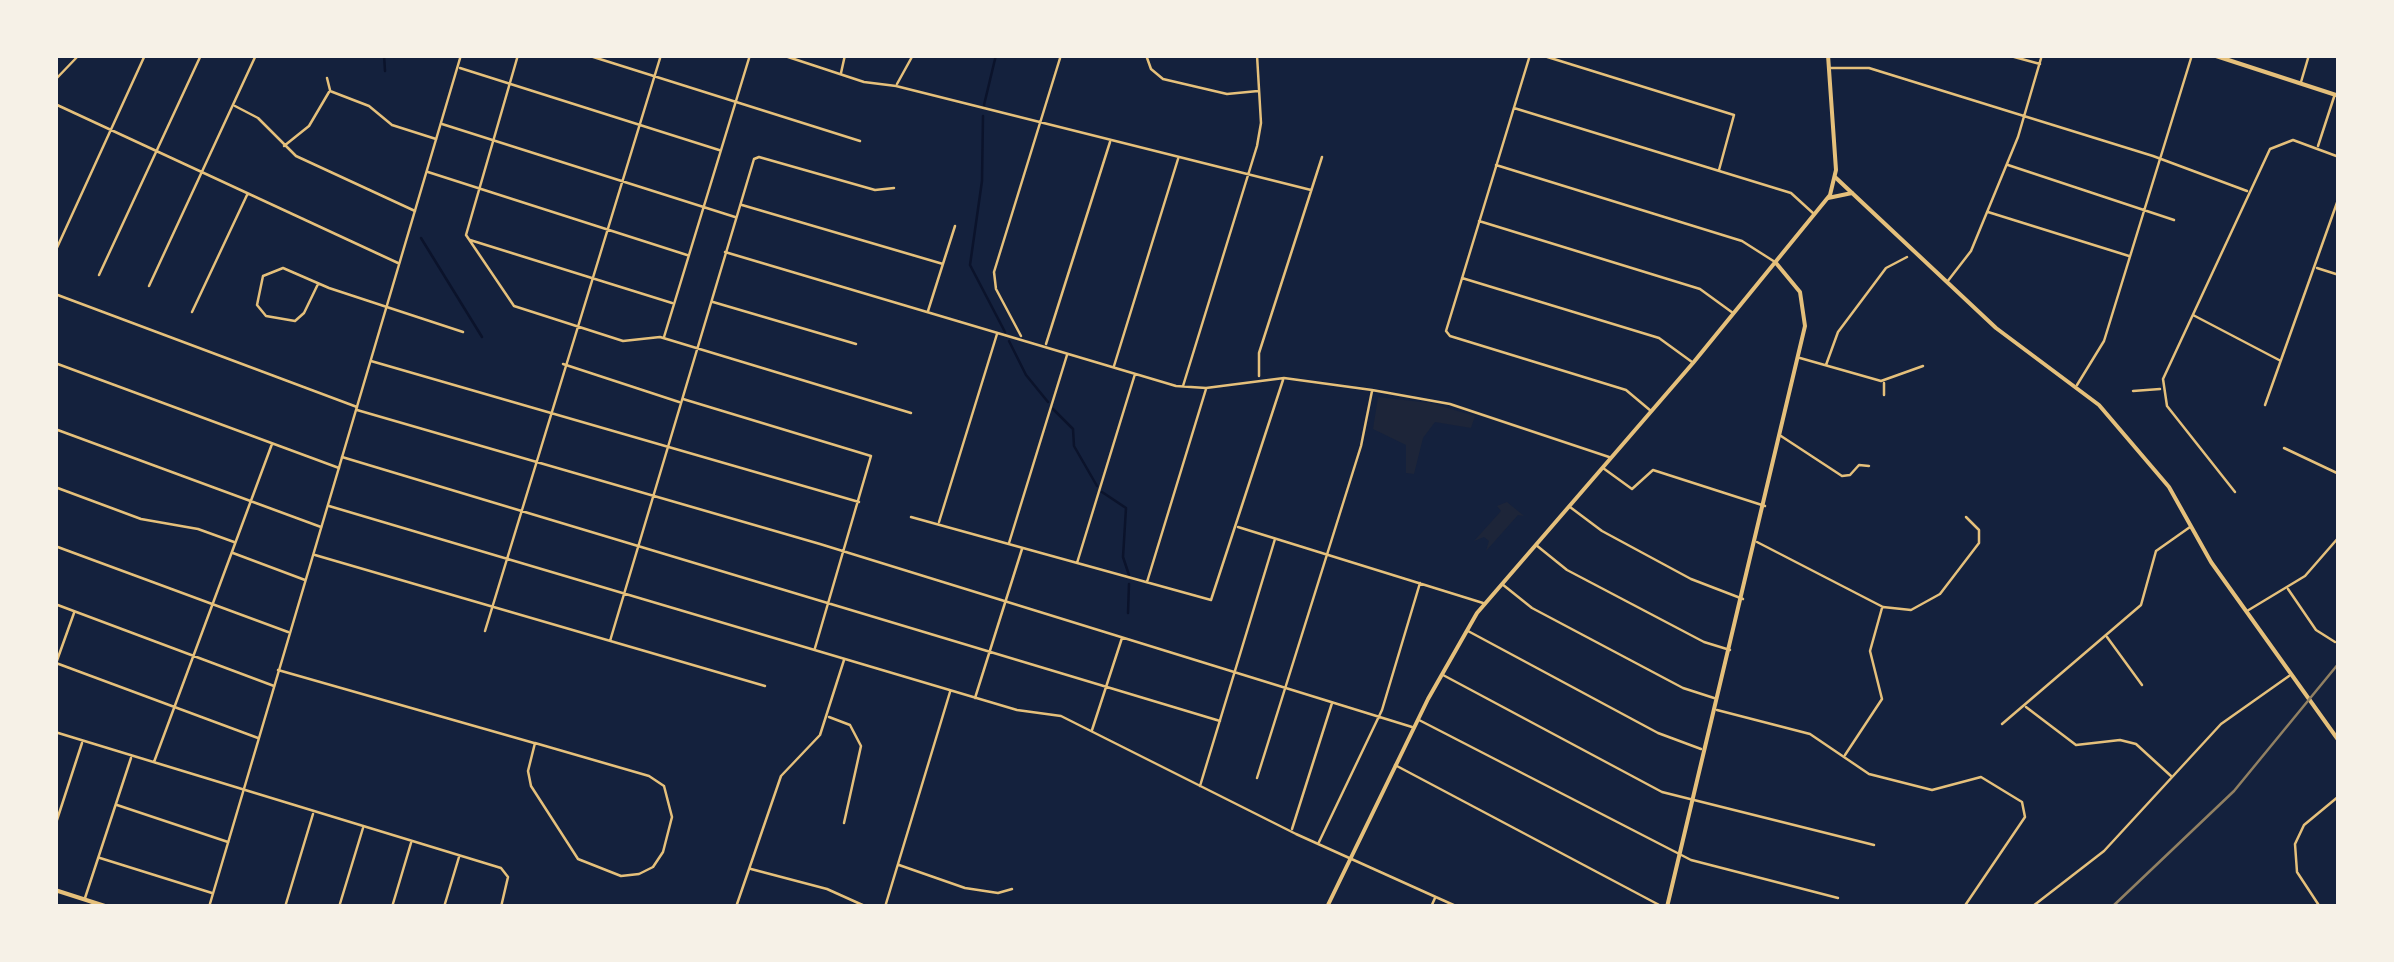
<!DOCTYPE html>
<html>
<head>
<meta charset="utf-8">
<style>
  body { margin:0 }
  #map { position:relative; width:2394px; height:962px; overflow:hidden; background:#14213d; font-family:Arial,sans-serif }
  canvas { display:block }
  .frame { position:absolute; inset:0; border:58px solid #f6f1e7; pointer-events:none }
</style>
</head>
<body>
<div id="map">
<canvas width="2394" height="962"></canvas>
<div class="frame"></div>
</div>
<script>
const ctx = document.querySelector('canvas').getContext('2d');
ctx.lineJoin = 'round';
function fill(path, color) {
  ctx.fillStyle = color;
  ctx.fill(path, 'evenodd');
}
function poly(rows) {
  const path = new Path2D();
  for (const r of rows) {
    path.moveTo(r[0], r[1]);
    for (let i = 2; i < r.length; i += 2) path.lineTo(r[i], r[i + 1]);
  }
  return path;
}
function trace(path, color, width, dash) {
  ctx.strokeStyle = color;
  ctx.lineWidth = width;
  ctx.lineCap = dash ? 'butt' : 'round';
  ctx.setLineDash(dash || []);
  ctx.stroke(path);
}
const green = poly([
  [1378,397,1430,403,1475,416,1471,428,1435,422,1423,438,1414,474,1406,473,1406,445,1373,429],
  [1507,502,1524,516,1518,515,1486,551,1489,541,1484,537,1474,541,1501,511,1497,506]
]);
const stream = poly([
  [384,55,385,71],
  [984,105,996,55],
  [983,116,982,181,970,265,1005,332],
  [421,238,482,337],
  [1009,341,1026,375,1048,402],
  [1053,409,1073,429,1074,446,1097,486],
  [1102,492,1126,508,1123,557,1129,575],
  [1128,613,1129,584]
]);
const minor = poly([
  [518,55,466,235,514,306,623,341,660,337,911,413],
  [587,55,860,141],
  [782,55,864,82,896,86,1311,190],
  [1146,55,1151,69,1163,79,1227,94,1258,91],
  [1530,55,1446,331,1450,336,1626,390,1651,411],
  [1541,55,1734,115,1719,170],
  [2007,55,2040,64],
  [460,68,719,150],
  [1830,68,1869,68,2153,156,2247,191],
  [841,73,845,55],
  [327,78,330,90],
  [55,80,79,55],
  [2301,82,2309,55],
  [897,84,913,55],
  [330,91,369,106,392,125,436,139],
  [55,104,398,263],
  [235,106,258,118,296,156,415,211],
  [1514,108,1791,193,1814,214],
  [442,124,735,217],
  [284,146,309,126,329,92],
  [2318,146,2334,97],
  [1496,165,1742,241,1775,262],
  [2008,165,2174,220],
  [428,172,687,255],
  [742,205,943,264],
  [1988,212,2129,256],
  [1479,221,1700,289,1733,313],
  [470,240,672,303],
  [55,252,145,55],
  [725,252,1176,386,1206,388,1284,378,1372,390,1450,404,1609,457],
  [2317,268,2339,275],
  [99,275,201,55],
  [1462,278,1659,338,1692,362],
  [1947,282,1971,251,2018,137,2042,55],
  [318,284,304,313,295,321,266,316,257,305,263,276,283,268,329,288,463,332],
  [149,286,256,55],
  [55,294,357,407],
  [713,302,856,344],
  [928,311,955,226],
  [192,312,247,195],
  [2193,315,2279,360],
  [1021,336,996,289,994,272,1061,55],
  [664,337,750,55],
  [1046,344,1110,142],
  [1800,358,1881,381,1923,366],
  [371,361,859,502],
  [55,363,339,468],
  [563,364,679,402],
  [1826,365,1838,332,1886,268,1907,257],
  [1114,366,1178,159],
  [1259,376,1259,353,1322,157],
  [1884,383,1884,395],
  [2077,385,2104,341,2192,55],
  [1183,386,1257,146,1261,123,1257,55],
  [2133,391,2160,389],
  [683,399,871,456,815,648],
  [2265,405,2339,197],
  [357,410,820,544,1412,727],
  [55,429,321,527],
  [1781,436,1842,476,1850,475,1859,465,1869,466],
  [2284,448,2339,474],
  [342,457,1220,721],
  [1603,468,1632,489,1653,470,1765,506],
  [55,487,141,519,198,529,234,542],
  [2235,492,2167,406,2163,379,2270,149,2293,140,2339,157],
  [329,506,1017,710,1061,716,1296,834,1458,907],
  [1570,507,1602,531,1691,579,1743,599],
  [911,517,1211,600,1283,380],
  [939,522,997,334],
  [1238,527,1483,603],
  [1757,542,1883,607,1911,610,1940,594,1979,543,1979,530,1966,517],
  [1009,543,1067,355],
  [1536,545,1567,570,1704,642,1730,650],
  [55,546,288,632],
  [233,553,305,580],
  [315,555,765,686],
  [1077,563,1135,374],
  [1147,582,1206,389],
  [1502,584,1532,608,1683,688,1714,698],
  [2288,589,2316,630,2335,642],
  [55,604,274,686],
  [2247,611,2305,576,2339,537],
  [485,631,661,55],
  [1468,631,1658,733,1701,749],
  [2107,637,2142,685],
  [610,641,754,159,759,157,875,190,894,188],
  [56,663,258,738],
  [55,666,74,613],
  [278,670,534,743],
  [1443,675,1662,792,1874,845],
  [975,698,1022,549],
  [2026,707,2076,745,2120,740,2136,744,2171,776],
  [1717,710,1810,734,1869,774,1932,790,1981,777,2022,802,2025,817,1964,907],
  [829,717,850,725,861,746,844,823],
  [1419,720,1691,860,1838,898],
  [2002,724,2141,605,2156,551,2190,527],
  [1092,730,1122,638],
  [55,732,501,868,508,877,501,907],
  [535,743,649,776,664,786,672,817,663,852,653,867,639,874,621,876,578,859,531,786,528,771,535,743],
  [1845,755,1882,699,1870,651,1882,608],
  [154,762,272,444],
  [1395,765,1663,907],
  [1257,778,1361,446,1372,391],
  [1200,786,1275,539],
  [117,805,228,842],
  [55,826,82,743],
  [1292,829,1332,703],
  [1319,842,1382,710,1420,583],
  [100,858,212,893],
  [899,865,965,888,998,893,1012,889],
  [751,869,827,889,867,907],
  [85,898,131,758],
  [2033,906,2104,851,2221,724,2289,676],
  [84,907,95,904],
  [285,907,313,814],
  [339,907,363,828],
  [392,907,411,843],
  [444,907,459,857],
  [736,907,781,776,820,735,844,660],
  [885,907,950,692],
  [1431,907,1435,898],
  [2320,907,2297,872,2295,844,2304,825,2339,796]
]);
const tertiary = poly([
  [209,907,461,55]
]);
const secondary = poly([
  [1835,177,1996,328,2099,405,2169,487,2211,562,2339,741],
  [55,890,108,907]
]);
const primary = poly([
  [2213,55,2339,96],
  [1828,198,1852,193],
  [1327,907,1428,699,1477,613,1693,363,1830,195,1836,170,1828,55],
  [1667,907,1805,326,1800,292,1776,263]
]);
const rail = poly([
  [2112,907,2234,791,2339,663]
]);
fill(green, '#1d2539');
trace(stream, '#0b132b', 2.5);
trace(minor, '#e5c07b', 2.5);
trace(tertiary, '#e5c07b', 2.5);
trace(secondary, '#e5c07b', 4);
trace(primary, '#e5c07b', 4);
trace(rail, '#918062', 2.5);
</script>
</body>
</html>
